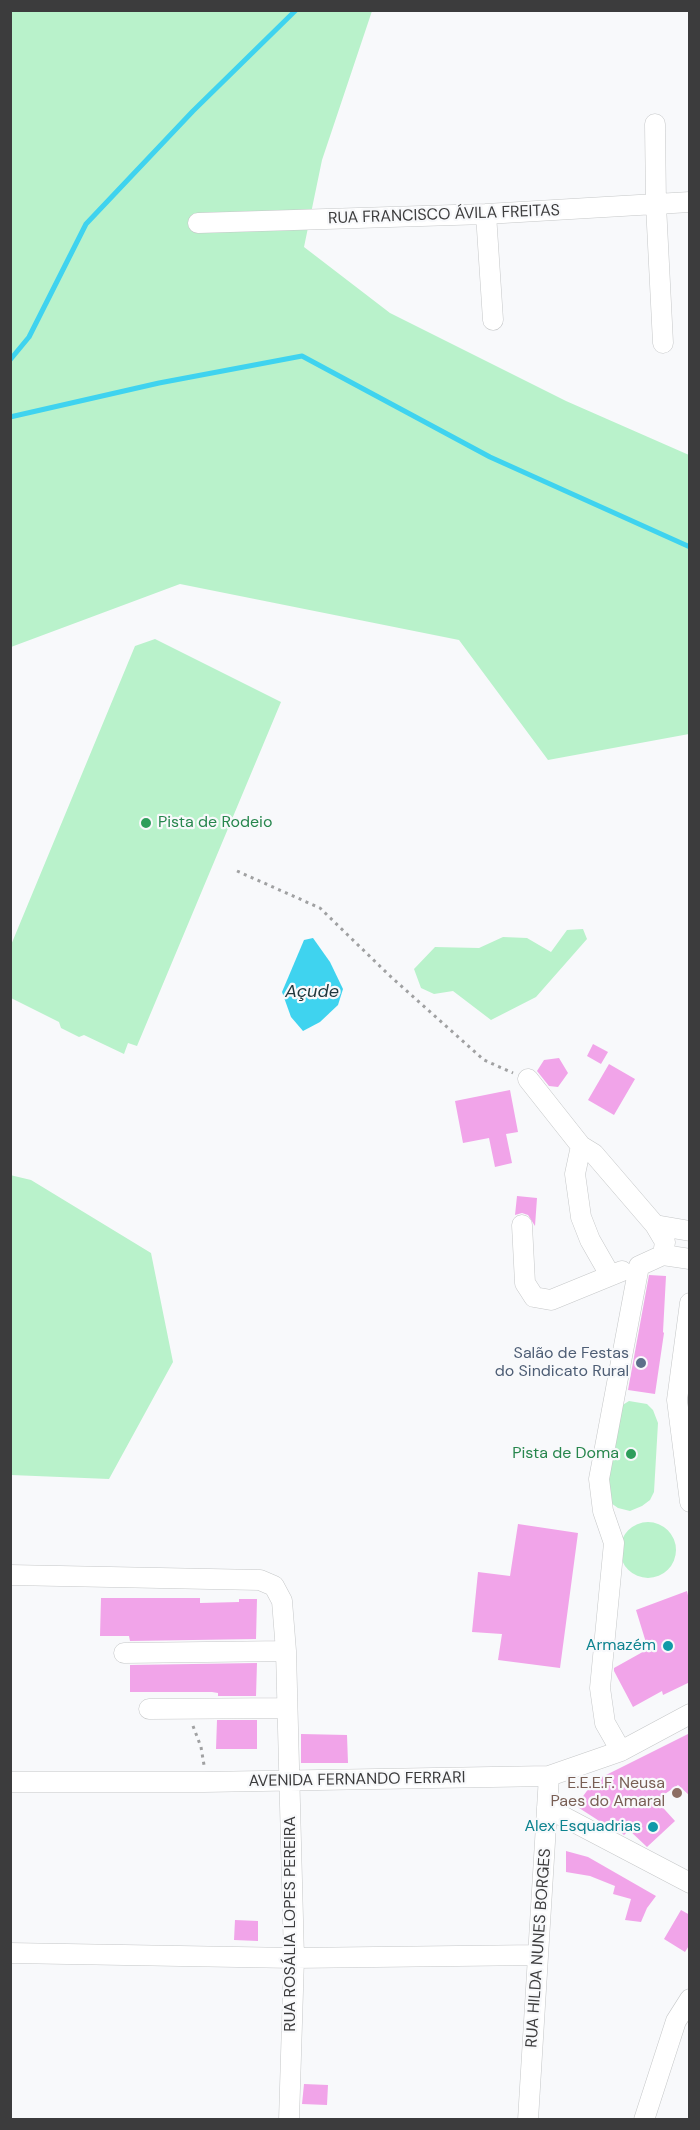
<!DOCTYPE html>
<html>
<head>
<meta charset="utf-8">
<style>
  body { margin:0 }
  #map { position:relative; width:700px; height:2130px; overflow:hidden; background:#f8f9fb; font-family:"DM Sans",sans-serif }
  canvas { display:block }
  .frame { position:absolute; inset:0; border:12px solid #3c3c3d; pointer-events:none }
</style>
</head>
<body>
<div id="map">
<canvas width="700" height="2130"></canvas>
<div class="frame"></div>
</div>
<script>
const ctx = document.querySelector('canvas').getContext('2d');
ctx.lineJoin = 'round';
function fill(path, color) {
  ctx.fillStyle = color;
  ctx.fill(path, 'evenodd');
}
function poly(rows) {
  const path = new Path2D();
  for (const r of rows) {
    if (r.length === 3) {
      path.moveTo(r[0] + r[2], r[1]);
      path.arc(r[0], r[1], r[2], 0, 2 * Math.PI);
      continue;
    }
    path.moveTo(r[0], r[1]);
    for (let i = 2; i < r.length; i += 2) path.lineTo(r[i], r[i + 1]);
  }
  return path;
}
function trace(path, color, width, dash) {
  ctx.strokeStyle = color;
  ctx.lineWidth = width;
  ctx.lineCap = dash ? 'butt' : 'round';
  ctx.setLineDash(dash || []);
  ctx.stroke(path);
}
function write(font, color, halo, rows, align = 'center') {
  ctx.font = font + ' "DM Sans",sans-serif';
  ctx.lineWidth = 4.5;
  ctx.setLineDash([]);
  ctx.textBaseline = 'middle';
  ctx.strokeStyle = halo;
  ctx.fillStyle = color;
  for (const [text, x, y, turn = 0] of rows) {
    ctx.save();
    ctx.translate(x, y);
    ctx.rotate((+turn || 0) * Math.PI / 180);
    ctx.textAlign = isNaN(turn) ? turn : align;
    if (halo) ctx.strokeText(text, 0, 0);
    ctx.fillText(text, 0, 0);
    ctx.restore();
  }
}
const green = poly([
  [10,11,372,11,322,160,304,247,390,313,566,401,689,455,689,734,548,760,459,640,180,584,11,647],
  [155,639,281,702,137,1046,128,1043,124,1054,84,1035,79,1037,61,1028,59,1022,11,998,11,945,135,646],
  [583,929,587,939,536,997,491,1020,453,991,434,994,421,988,414,969,435,947,479,948,503,937,527,938,551,952,567,930],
  [10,1175,31,1180,151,1253,173,1362,109,1479,11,1475],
  [629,1401,647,1404,653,1410,658,1423,654,1492,650,1500,642,1506,630,1511,618,1508,608,1501,604,1492,621,1406],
  [648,1550,28]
]);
const water = poly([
  [313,938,330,962,343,989,338,1005,320,1022,303,1031,291,1017,282,992,304,940]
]);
const stream = poly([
  [10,360,29,337,86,224,193,111,296,10],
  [10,417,159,383,302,356,490,457,690,547]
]);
const building = poly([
  [593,1044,608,1052,601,1064,587,1056],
  [559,1058,568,1073,558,1087,549,1086,537,1071,544,1060],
  [609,1064,635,1079,614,1115,588,1100],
  [510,1090,518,1132,506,1134,512,1163,495,1167,489,1138,463,1143,455,1101],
  [517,1196,537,1198,535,1226,528,1215,522,1213,515,1215],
  [649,1275,666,1276,663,1332,664,1333,655,1394,628,1390],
  [518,1524,578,1533,560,1668,498,1660,502,1634,472,1632,478,1572,510,1576],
  [687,1591,690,1604,690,1682,663,1695,662,1691,633,1707,614,1671,614,1668,648,1649,636,1610],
  [101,1598,200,1598,200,1603,239,1602,239,1599,257,1599,256,1639,130,1641,129,1636,100,1636],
  [257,1663,256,1696,218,1696,218,1693,212,1692,130,1692,130,1665],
  [217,1720,257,1720,257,1749,216,1749],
  [690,1733,690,1796,678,1785,656,1800,675,1821,647,1847,629,1830,624,1835,611,1823,607,1826,576,1806,594,1781],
  [301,1734,347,1735,348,1763,301,1763],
  [566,1851,588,1857,656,1896,647,1908,641,1922,625,1920,631,1899,613,1894,615,1886,590,1876,566,1872],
  [681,1910,690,1915,690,1944,685,1952,664,1939],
  [235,1920,258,1921,258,1941,234,1940],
  [304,2084,328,2085,327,2105,302,2104]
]);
const path = poly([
  [237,871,320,908,389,975,484,1060,513,1073],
  [193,1726,201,1747,204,1765]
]);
const minor = poly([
  [655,124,656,205,663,343],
  [486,214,493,320],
  [198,223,486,214,690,202],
  [528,1079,581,1146,575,1174,581,1217,590,1240,610,1275],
  [581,1146,594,1154,655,1225,665,1242,663,1255],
  [522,1225,525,1283,534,1297,551,1300,622,1271],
  [655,1225,690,1231],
  [690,1303,677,1400,690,1502],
  [10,1575,260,1580,274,1586,282,1601,286,1651,294,1958,289,2120],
  [124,1653,286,1651],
  [149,1709,287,1708],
  [621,1751,605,1723,600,1688,614,1543,603,1511,599,1479,639,1266,663,1255,690,1259],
  [10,1782,204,1782,549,1776,621,1751,690,1714],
  [547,1808,690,1883],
  [10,1953,294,1958,538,1955],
  [528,2120,549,1776],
  [644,2120,676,2021,690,1999]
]);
const markers = [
  [146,823,6,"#2e9e5b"],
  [641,1363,6,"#5c6f8a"],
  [631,1454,6,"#2e9e5b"],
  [668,1646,6,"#0f9aa8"],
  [677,1793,6,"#8d6e63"],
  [653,1827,6,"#0f9aa8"]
];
const streetNames = [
  ["RUA FRANCISCO ÁVILA FREITAS",444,215,-2],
  ["AVENIDA FERNANDO FERRARI",357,1780,-1],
  ["RUA ROSÁLIA LOPES PEREIRA",291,1924,-90],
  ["RUA HILDA NUNES BORGES",539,1948,-86]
];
const leisureNames = [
  ["Pista de Rodeio",158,823],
  ["Pista de Doma",619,1454,"right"]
];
const serviceNames = [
  ["Salão de Festas",629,1354],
  ["do Sindicato Rural",629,1372]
];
const cultureNames = [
  ["Armazém",656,1646],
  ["Alex Esquadrias",641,1827]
];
const educationNames = [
  ["E.E.E.F. Neusa",665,1784],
  ["Paes do Amaral",665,1802]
];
const waterNames = [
  ["Açude",312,992]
];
fill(green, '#b9f2cb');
fill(water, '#3fd3ef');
trace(stream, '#3fd3ef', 5);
fill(building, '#f1a4e9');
trace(minor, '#c5c7c8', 21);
trace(path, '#a0a1a2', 3, [3, 4.5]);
trace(minor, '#fff', 20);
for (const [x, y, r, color] of markers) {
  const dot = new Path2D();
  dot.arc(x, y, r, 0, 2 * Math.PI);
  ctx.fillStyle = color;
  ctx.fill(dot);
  trace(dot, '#f8f9fb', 2);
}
write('16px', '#3c3c3d', '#f8f9fb', streetNames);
write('16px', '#27864d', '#f8f9fb', leisureNames, 'left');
write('16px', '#4e5e75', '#f8f9fb', serviceNames, 'right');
write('16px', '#0d838f', '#f8f9fb', cultureNames, 'right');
write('16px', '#785e54', '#f8f9fb', educationNames, 'right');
write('italic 18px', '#20383d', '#f8f9fb', waterNames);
</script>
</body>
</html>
